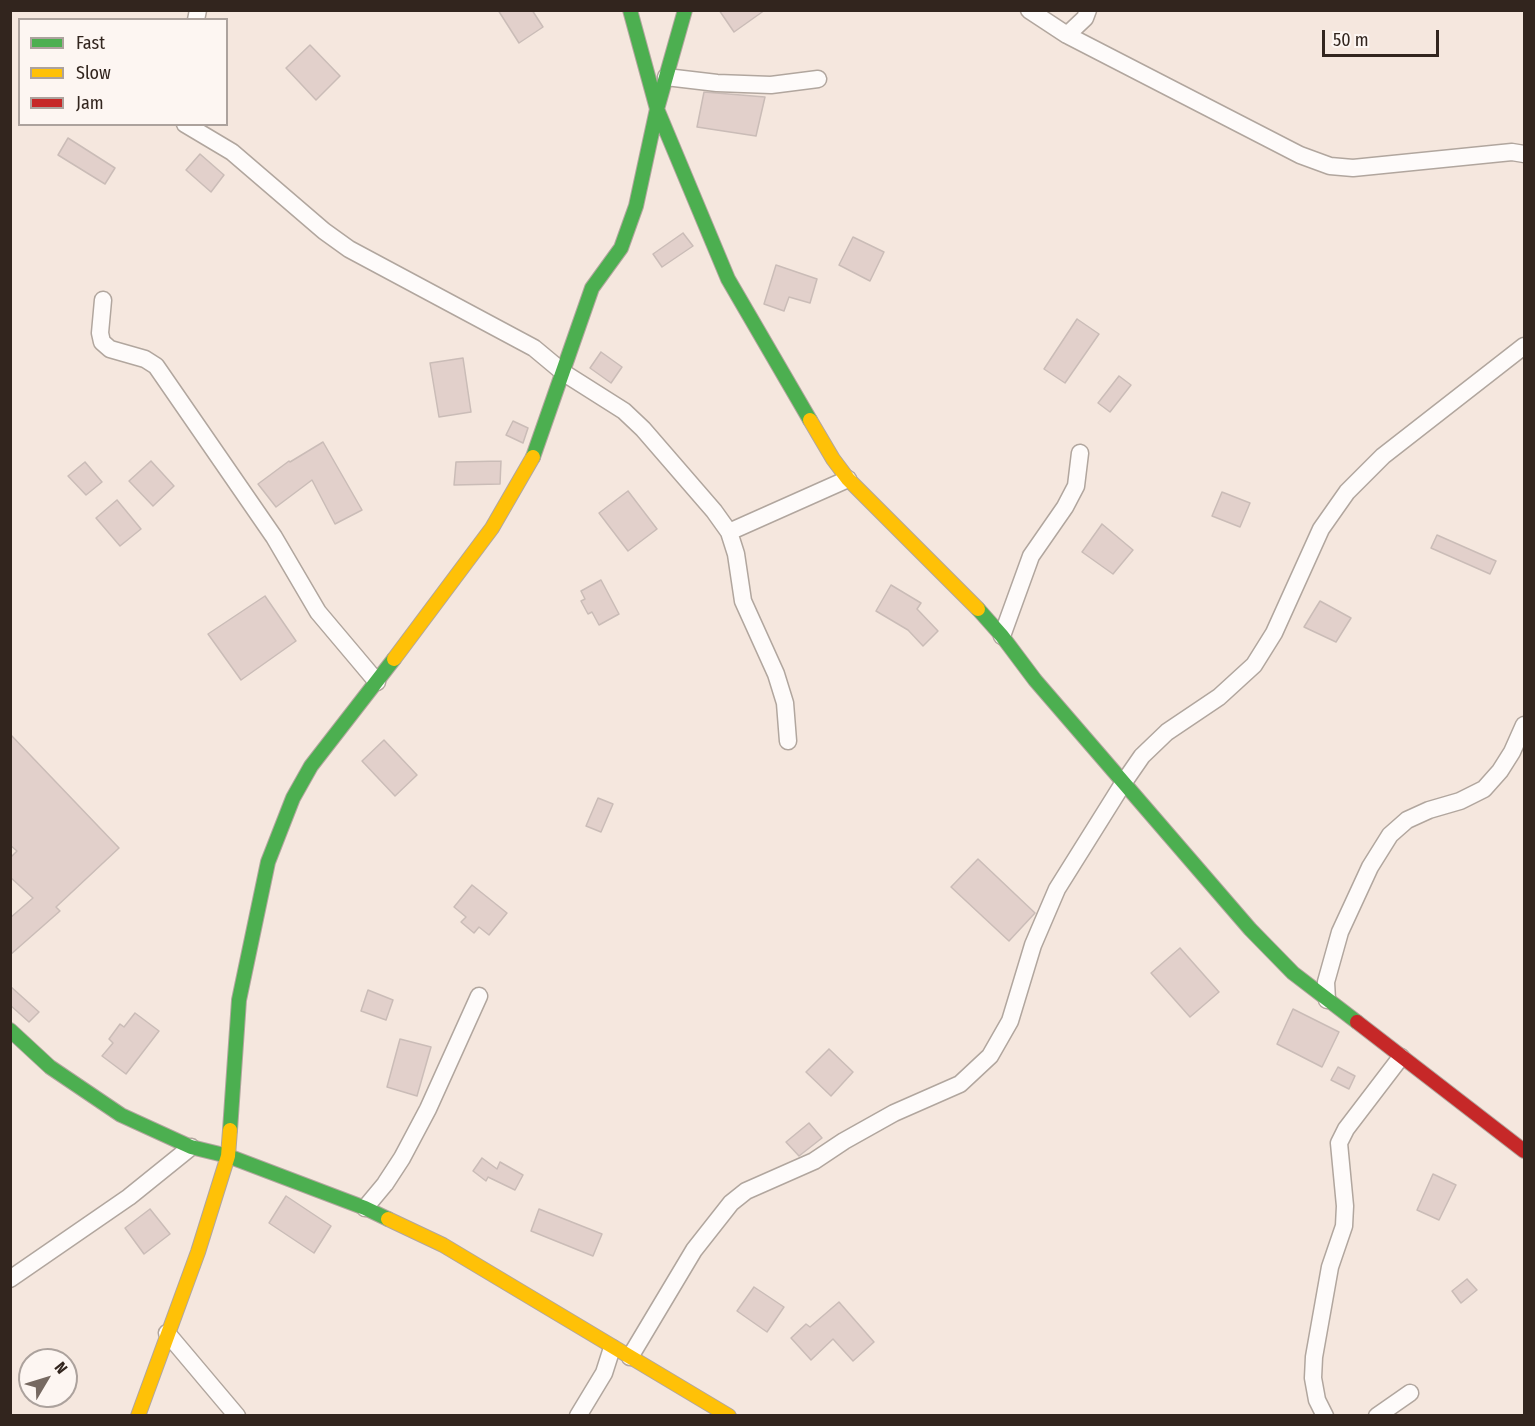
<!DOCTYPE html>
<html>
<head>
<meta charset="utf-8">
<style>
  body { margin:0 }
  #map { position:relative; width:1535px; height:1426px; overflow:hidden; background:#f5e7de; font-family:"Fira Sans Condensed",sans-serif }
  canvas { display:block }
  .frame { position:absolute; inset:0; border:12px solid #32251e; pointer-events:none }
  .legend { position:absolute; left:18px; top:18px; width:210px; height:108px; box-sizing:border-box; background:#fdf6f2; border:2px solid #aca29d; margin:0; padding:8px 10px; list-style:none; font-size:18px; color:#32251e }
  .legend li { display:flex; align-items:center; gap:12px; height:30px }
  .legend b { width:30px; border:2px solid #aca29d }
  .north { position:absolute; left:18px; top:1348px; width:60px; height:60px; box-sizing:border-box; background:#fdf6f2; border:2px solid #aca29d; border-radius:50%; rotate:52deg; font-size:16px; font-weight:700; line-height:24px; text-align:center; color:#32251e }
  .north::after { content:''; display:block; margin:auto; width:21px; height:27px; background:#766961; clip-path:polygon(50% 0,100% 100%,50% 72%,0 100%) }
  .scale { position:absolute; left:1322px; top:30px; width:117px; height:27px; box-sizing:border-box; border:3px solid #32251e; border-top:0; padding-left:8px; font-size:18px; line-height:21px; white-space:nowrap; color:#32251e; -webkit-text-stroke:4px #fdf6f2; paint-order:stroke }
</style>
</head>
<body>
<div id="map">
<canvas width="1535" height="1426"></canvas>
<div class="frame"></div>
<ul class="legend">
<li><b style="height:8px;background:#4caf50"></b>Fast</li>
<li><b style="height:8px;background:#ffc107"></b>Slow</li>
<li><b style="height:8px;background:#c62828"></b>Jam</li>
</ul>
<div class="north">N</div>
<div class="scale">50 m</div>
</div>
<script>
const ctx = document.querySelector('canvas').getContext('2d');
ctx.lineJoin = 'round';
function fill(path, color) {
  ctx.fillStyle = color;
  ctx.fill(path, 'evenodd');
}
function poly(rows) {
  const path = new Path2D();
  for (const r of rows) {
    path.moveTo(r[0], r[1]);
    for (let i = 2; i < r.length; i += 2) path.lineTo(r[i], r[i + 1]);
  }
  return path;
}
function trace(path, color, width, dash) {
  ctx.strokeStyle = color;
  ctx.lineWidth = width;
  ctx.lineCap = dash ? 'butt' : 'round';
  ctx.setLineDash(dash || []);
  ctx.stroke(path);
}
const building = poly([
  [498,10,532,10,543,27,519,43,498,10],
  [719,10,765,10,734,32,719,10],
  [310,45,340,76,316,100,286,68,310,45],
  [704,92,765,97,756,136,697,127,704,92],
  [68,138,115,168,105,184,58,155,68,138],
  [200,154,224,175,211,192,186,170,200,154],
  [683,233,693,246,662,267,653,254,683,233],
  [853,237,884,252,870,281,839,265,853,237],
  [776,265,817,279,810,303,789,297,784,311,764,304,776,265],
  [1077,319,1099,334,1065,383,1044,369,1077,319],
  [601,352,622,367,611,383,590,368,601,352],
  [463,358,471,412,439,417,430,363,463,358],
  [1119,376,1131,385,1110,412,1098,403,1119,376],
  [513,421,528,428,523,443,506,435,513,421],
  [323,442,362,510,335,524,312,480,276,507,258,484,289,461,290,462,323,442],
  [151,461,174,486,153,506,129,481,151,461],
  [501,461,500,484,454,485,456,462,501,461],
  [85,462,102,482,86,495,68,476,85,462],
  [628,491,657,529,628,551,599,513,628,491],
  [1222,492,1250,503,1240,527,1212,516,1222,492],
  [117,500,141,529,120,546,96,518,117,500],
  [1102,524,1133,550,1113,574,1082,552,1102,524],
  [1437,535,1496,561,1490,574,1431,548,1437,535],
  [601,580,619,614,599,625,592,612,588,614,581,601,585,599,581,591,601,580],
  [891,585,921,603,917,609,938,631,923,646,908,630,876,611,891,585],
  [265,596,296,641,241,680,208,634,265,596],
  [1320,601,1351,618,1336,642,1304,627,1320,601],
  [10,734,119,848,56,907,60,911,10,955,10,918,33,898,10,877,10,858,17,851,10,845,10,734],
  [384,740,417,775,395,796,362,761,384,740],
  [598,798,613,804,601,832,586,826,598,798],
  [978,859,1035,913,1009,941,951,887,978,859],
  [472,885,507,913,489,935,479,927,474,933,461,922,466,917,454,907,472,885],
  [1180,948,1219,992,1190,1017,1151,973,1180,948],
  [10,986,39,1012,29,1022,10,1005,10,986],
  [368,990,393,1000,386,1020,361,1011,368,990],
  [1293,1009,1339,1032,1322,1067,1277,1044,1293,1009],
  [135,1013,159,1031,126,1074,102,1056,113,1043,109,1039,120,1024,124,1027,135,1013],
  [400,1039,431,1047,417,1096,387,1087,400,1039],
  [829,1049,853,1072,831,1096,806,1072,829,1049],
  [1338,1067,1355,1076,1349,1089,1331,1080,1338,1067],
  [809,1123,822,1138,799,1156,786,1142,809,1123],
  [482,1158,497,1169,500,1162,523,1175,515,1190,488,1177,486,1181,473,1171,482,1158],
  [1433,1174,1456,1185,1439,1220,1417,1210,1433,1174],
  [286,1196,331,1226,314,1253,269,1223,286,1196],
  [150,1209,170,1234,144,1254,125,1228,150,1209],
  [539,1209,602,1234,593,1256,531,1231,539,1209],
  [1467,1279,1477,1290,1461,1303,1452,1291,1467,1279],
  [754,1287,784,1307,767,1332,737,1311,754,1287],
  [839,1302,874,1342,853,1361,833,1339,811,1360,791,1338,806,1324,810,1327,839,1302]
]);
const street = poly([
  [1029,10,1067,35,1300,155,1330,166,1353,168,1512,152,1524,154],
  [196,20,198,10],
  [1067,35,1085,18,1088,10],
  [666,77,717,83,771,85,818,79],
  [185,124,232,152,324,231,349,249,534,348,564,373,624,411,643,429,714,511,729,532,736,554,743,601,776,674,785,703,788,741],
  [103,300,100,333,102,342,110,349,145,359,156,366,274,537,318,612,377,682],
  [729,532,848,479],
  [1002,636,1031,556,1065,507,1076,486,1080,453],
  [1327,1000,1326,982,1340,932,1370,867,1390,835,1407,820,1429,810,1460,801,1484,789,1500,771,1512,752,1524,725],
  [365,1208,385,1184,402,1158,428,1109,479,996],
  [10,1279,129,1197,191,1147],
  [167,1333,237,1416],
  [630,1357,694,1250,731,1203,746,1191,814,1161,844,1141,894,1113,960,1084,990,1056,1010,1021,1033,945,1057,889,1124,782,1142,756,1167,732,1219,697,1254,665,1274,633,1321,529,1347,492,1383,456,1524,346],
  [578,1416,604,1373,612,1348],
  [1325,1416,1317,1400,1313,1378,1314,1357,1330,1267,1344,1226,1345,1206,1339,1143,1346,1129,1401,1057],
  [1377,1416,1410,1393]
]);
const fast = poly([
  [630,10,657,109,728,279,810,420],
  [533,457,592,288,621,248,636,206,657,109,685,10],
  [978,609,1002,636,1035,680,1250,929,1293,973,1357,1022],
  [10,1030,50,1067,121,1115,191,1147,228,1156,365,1208,388,1219],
  [230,1130,239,1000,268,862,293,798,311,766,394,659]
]);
const slow = poly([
  [810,420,833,459,848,479,978,609],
  [394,659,492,528,533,457],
  [388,1219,443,1245,729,1416],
  [138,1416,198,1252,228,1156,230,1130]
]);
const jam = poly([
  [1357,1022,1524,1151]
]);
fill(building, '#e2d0cb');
trace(building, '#cabcb7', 1.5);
trace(street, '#b1a69e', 19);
trace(fast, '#b1a69e', 16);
trace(slow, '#b1a69e', 16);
trace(jam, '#b1a69e', 16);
trace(street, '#fefbfa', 16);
trace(fast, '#4caf50', 14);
trace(slow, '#ffc107', 14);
trace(jam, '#c62828', 14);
</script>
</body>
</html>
